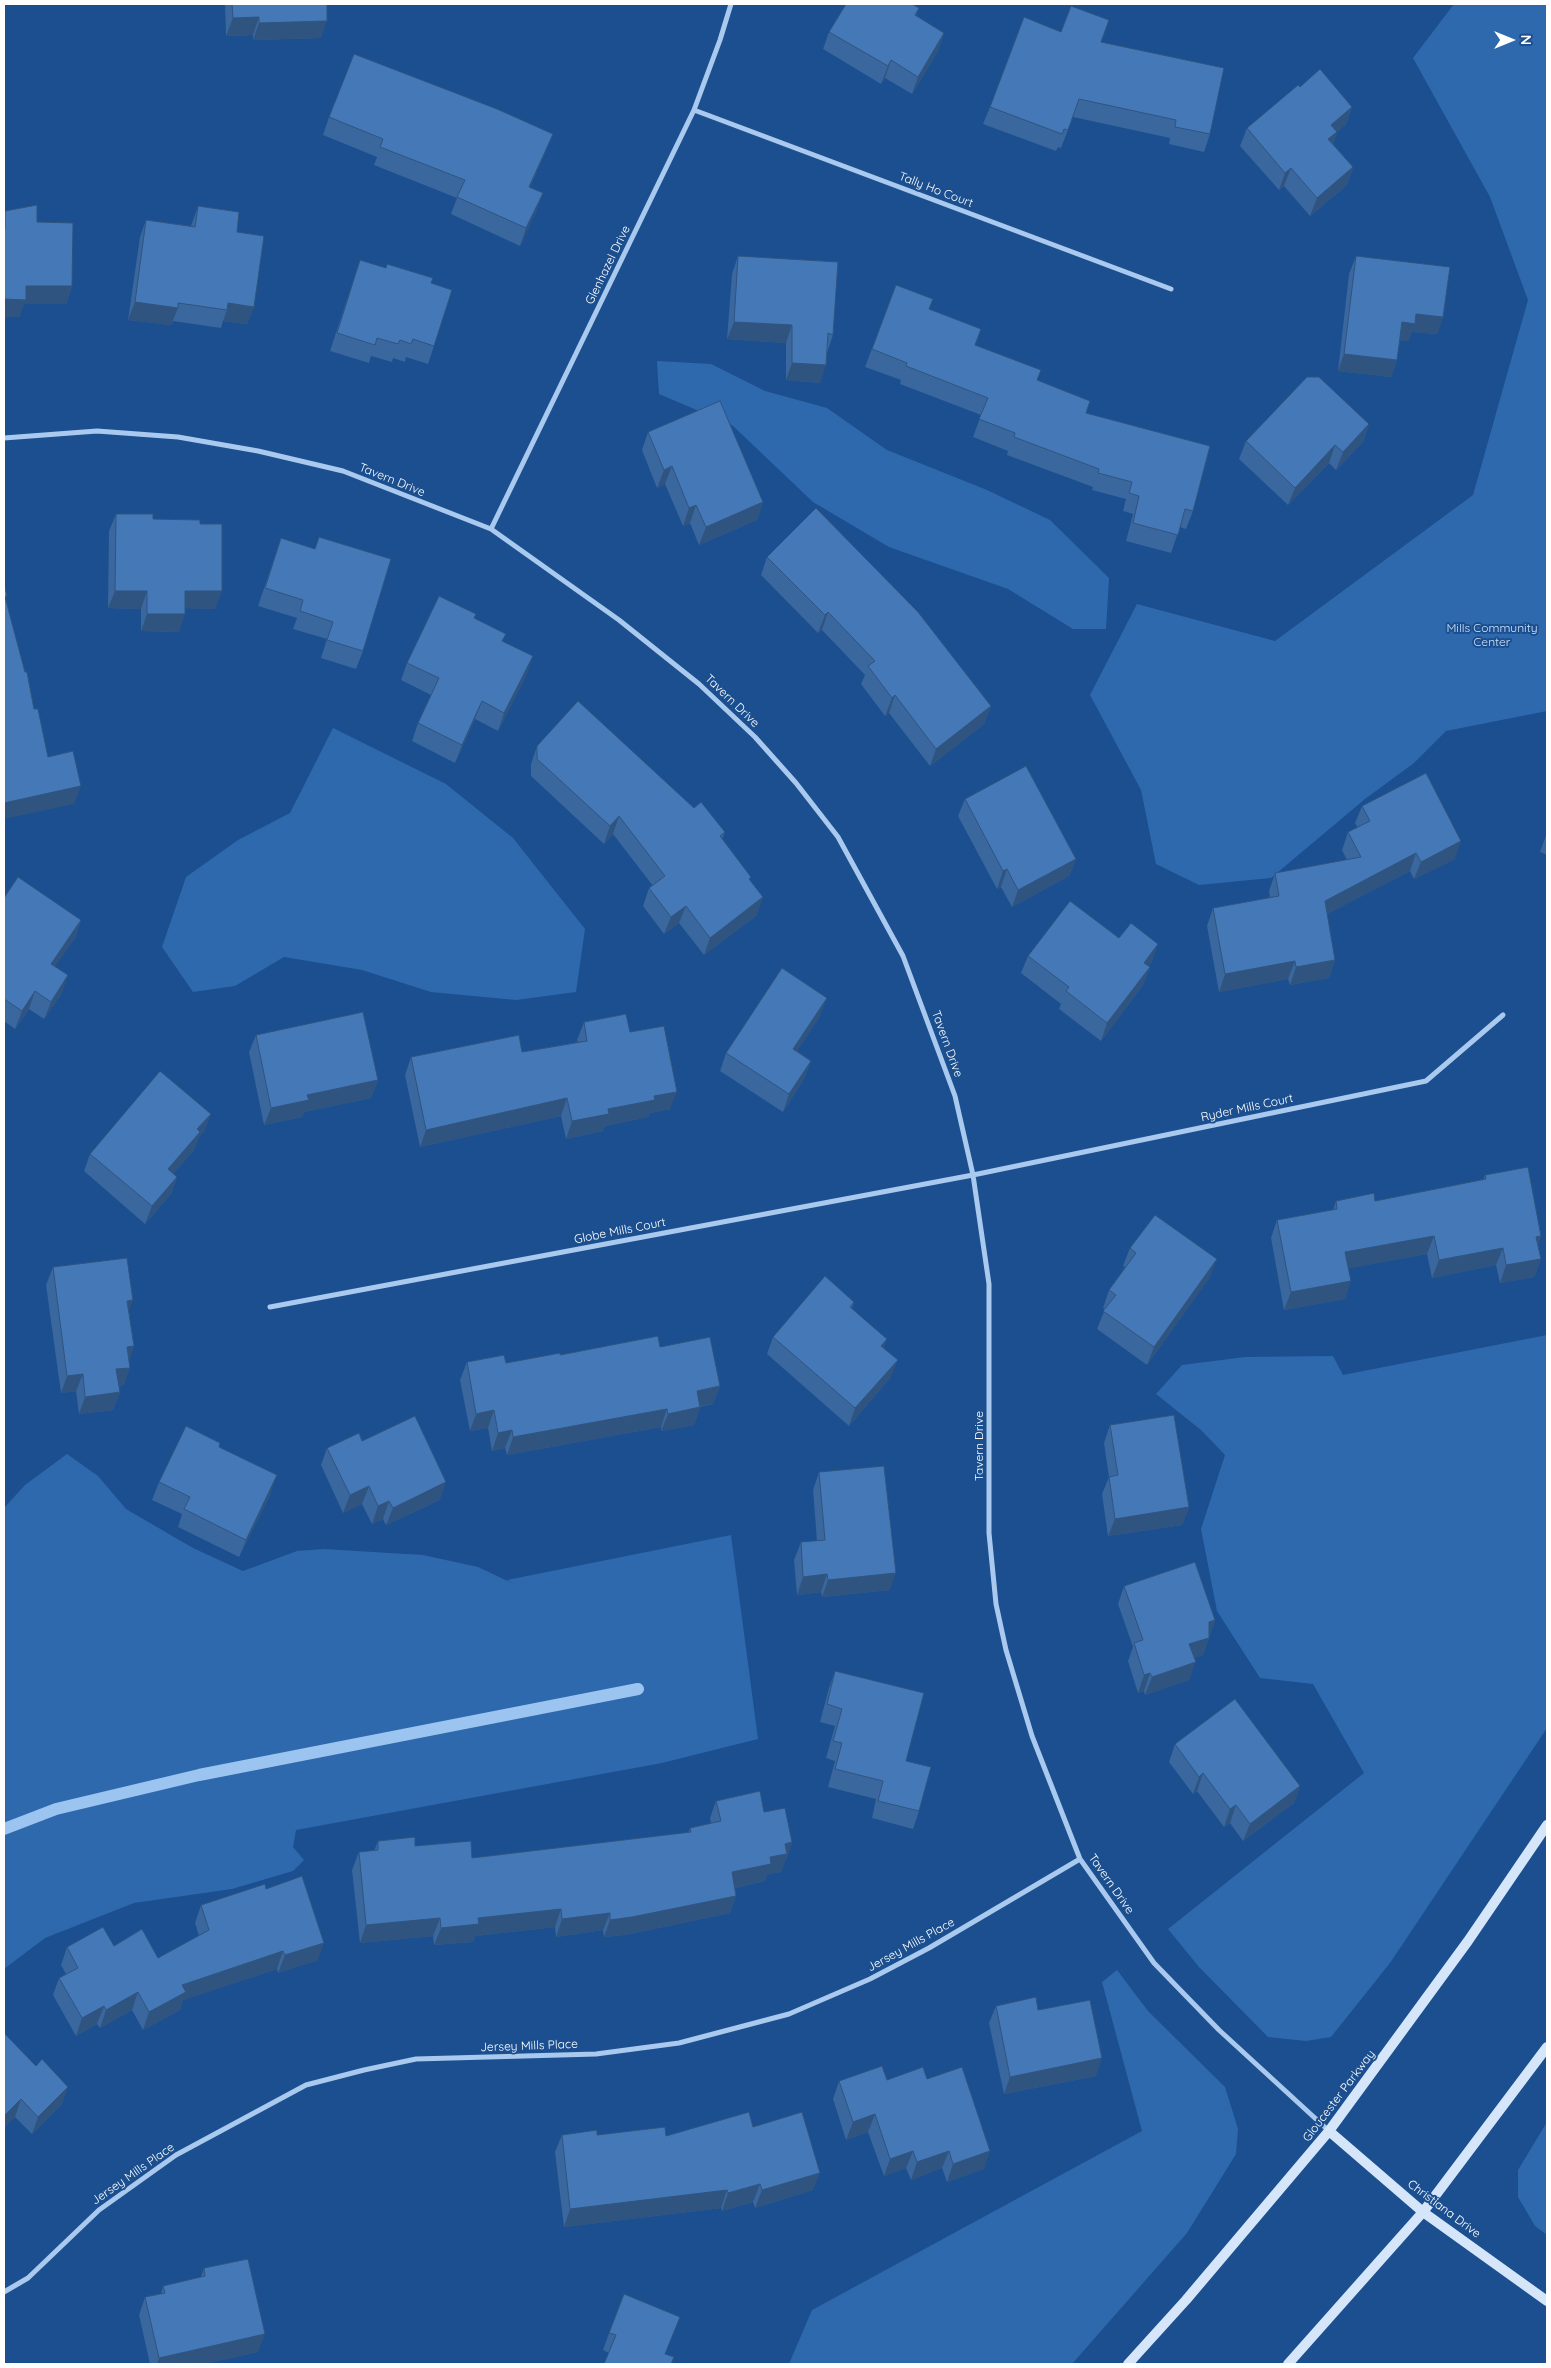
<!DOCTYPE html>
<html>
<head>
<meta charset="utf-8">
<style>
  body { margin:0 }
  #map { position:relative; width:1551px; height:2368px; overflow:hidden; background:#1b4f8f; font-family:Quicksand,sans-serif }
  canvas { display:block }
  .frame { position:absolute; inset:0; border:5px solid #fff; pointer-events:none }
  .north { position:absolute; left:1486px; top:15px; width:50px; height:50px; -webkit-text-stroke:4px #1b4f8f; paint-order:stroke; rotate:90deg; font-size:14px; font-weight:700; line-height:20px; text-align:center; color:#fff }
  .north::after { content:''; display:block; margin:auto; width:18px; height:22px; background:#fff; clip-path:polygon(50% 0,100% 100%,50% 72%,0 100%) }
</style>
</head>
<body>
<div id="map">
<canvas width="1551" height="2368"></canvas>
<div class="frame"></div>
<div class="north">N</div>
</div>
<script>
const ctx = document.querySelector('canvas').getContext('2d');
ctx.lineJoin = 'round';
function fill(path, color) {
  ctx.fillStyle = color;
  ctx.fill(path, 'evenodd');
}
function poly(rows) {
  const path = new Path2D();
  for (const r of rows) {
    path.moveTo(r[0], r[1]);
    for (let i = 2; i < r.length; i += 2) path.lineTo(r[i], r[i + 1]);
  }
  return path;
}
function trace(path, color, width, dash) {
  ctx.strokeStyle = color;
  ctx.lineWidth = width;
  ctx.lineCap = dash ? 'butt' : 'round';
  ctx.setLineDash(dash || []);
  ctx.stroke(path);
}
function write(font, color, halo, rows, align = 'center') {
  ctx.font = font + ' Quicksand,sans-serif';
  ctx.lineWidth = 4;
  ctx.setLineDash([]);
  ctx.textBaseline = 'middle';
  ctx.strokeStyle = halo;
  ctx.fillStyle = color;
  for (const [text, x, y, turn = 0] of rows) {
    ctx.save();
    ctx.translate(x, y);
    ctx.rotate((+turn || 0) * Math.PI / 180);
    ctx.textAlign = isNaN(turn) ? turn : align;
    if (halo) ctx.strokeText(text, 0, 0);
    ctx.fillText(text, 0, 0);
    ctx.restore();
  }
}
const green = poly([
  [1454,4,1547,4,1547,711,1446,731,1414,763,1365,799,1271,878,1199,885,1156,864,1141,790,1090,695,1137,604,1275,641,1473,495,1528,300,1490,197,1413,58],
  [657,361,711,364,765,391,827,408,887,450,987,490,1050,520,1109,578,1106,629,1073,629,1008,589,889,547,813,502,732,425,659,394],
  [333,728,446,784,513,838,585,929,576,992,516,1000,431,992,362,970,284,957,235,986,193,992,162,947,186,877,238,840,290,813],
  [1547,1335,1547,1728,1390,1963,1331,2037,1306,2041,1268,2037,1199,1967,1168,1929,1364,1773,1313,1684,1260,1678,1217,1611,1201,1529,1225,1455,1201,1430,1156,1394,1182,1365,1245,1357,1333,1356,1343,1375],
  [67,1454,98,1476,126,1509,193,1548,243,1571,297,1551,324,1549,423,1555,478,1567,514,1584,507,1580,731,1535,758,1739,662,1763,296,1830,293,1847,304,1860,293,1871,232,1889,134,1903,45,1938,4,1969,4,1508,25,1485],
  [1117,1970,1148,2011,1225,2087,1238,2129,1236,2154,1187,2233,1072,2364,789,2364,812,2310,1142,2131,1102,1982],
  [1547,2122,1547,2235,1535,2226,1518,2197,1518,2170]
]);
const stream = poly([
  [4,1829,56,1809,199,1775,638,1689]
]);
const street = poly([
  [694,110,1171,289],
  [4,438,97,431,178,437,258,451,343,471,491,529,619,620,699,684,755,737,796,783,838,837,903,956,955,1096,973,1175,989,1284,989,1533,996,1604,1006,1650,1032,1736,1080,1859,1154,1963,1219,2030,1329,2131],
  [491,529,694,110,720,40,731,4],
  [270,1307,973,1175,1426,1081,1503,1015],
  [4,2292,28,2278,99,2210,176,2155,306,2085,364,2070,416,2059,596,2054,679,2043,789,2014,870,1979,929,1948,1080,1859]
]);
const secondary = poly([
  [1329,2131,1423,2212,1547,2301],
  [1128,2364,1186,2300,1329,2131,1468,1941,1547,1825],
  [1288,2364,1423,2212,1547,2047]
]);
const wall = poly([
  [225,4,327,4,321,38,253,40,253,35,226,36],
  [919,8,916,16,944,33,938,51,912,94,885,78,881,84,823,49,829,32],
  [1061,32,1101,42,1210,134,1204,152,1169,144,1170,138,1073,117,1061,148,1058,147,1056,151,983,124,990,107],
  [1300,87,1352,107,1346,124,1337,132,1333,144,1353,167,1347,185,1310,216,1284,186,1279,190,1240,146,1247,128],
  [329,117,553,134,546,151,530,187,543,193,536,211,520,246,451,214,457,198,374,165,377,157,323,135],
  [198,206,237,232,254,307,247,324,223,321,221,328,173,321,171,325,128,320,140,237,146,220,191,226],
  [5,211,37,222,72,286,66,304,24,304,19,317,4,317,4,215],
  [738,256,833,335,827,353,820,383,786,380,786,343,727,339,732,274],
  [1356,256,1443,317,1437,334,1412,332,1408,341,1400,340,1397,360,1391,377,1338,371,1349,274],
  [360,260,431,283,434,346,428,364,406,357,405,362,393,358,392,362,371,356,369,363,330,351],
  [896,285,929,309,975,345,1037,380,1086,413,1193,511,1186,529,1180,527,1171,553,1126,541,1133,514,1123,511,1126,499,1092,490,1093,487,1007,455,1008,451,973,437,981,415,900,384,901,380,865,367],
  [1369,424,1363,442,1336,470,1329,463,1288,505,1239,459,1246,441],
  [648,432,763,502,757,520,699,545,690,523,683,526,665,484,657,488,642,450],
  [116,514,153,519,200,524,215,609,185,608,179,632,141,631,141,609,108,608,109,531],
  [281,538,363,651,356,669,321,658,327,639,293,629,297,618,258,606],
  [767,557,991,706,984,724,930,766,889,713,885,716,861,684,865,675,822,630,818,633,761,575],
  [475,619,503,642,527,674,498,731,475,719,455,763,412,741,418,723,431,695,401,680,407,663],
  [537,746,694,808,725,832,722,839,750,880,757,915,704,955,679,923,664,934,643,906,649,888,653,886,613,834,604,844,531,776,531,764],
  [965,799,1076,859,1069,876,1012,907,1001,887,997,889,958,816],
  [1362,806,1455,859,1414,879,1410,871,1327,914,1335,960,1329,978,1290,985,1288,979,1219,992,1207,926,1213,908,1270,898,1269,891,1275,873,1347,860,1342,850,1348,832,1358,828,1355,823],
  [1547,833,1547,855,1540,852],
  [4,898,81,920,75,938,55,966,62,993,44,1019,29,1009,15,1029,4,1021],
  [1028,956,1152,962,1148,966,1150,967,1143,985,1101,1041,1059,1009,1061,1004,1021,973],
  [820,1016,797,1051,811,1061,804,1079,783,1112,720,1071,726,1053],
  [584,1022,630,1032,670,1109,650,1113,648,1117,605,1126,603,1131,566,1139,561,1116,420,1147,405,1075,411,1057,522,1052,578,1042,577,1040],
  [256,1035,378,1080,371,1098,304,1112,302,1117,264,1125,249,1052],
  [211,1114,204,1131,198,1138,194,1150,173,1174,177,1177,171,1194,145,1224,84,1171,90,1154],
  [1485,1175,1541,1236,1538,1244,1541,1259,1534,1277,1500,1283,1496,1265,1432,1278,1427,1254,1349,1268,1345,1299,1284,1310,1271,1238,1277,1220,1333,1210,1336,1201,1375,1201,1483,1180],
  [1130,1248,1210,1277,1147,1365,1097,1329,1105,1309,1103,1308,1109,1290,1125,1267,1123,1266],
  [53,1267,129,1312,134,1346,129,1360,124,1385,119,1386,120,1392,113,1410,79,1414,76,1391,61,1393,46,1285],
  [854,1302,852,1308,884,1348,891,1377,849,1426,767,1354,773,1337],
  [660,1347,720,1386,713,1404,700,1407,694,1425,661,1431,661,1427,507,1455,505,1448,492,1451,488,1428,470,1431,460,1380,467,1362,506,1363,560,1355],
  [1110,1425,1189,1507,1182,1525,1108,1536,1102,1494,1109,1477,1104,1443],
  [362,1441,440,1500,386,1525,383,1519,372,1524,362,1504,343,1513,321,1465,327,1448],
  [219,1447,271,1493,239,1557,178,1527,182,1514,152,1500,159,1482],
  [819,1472,890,1590,822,1597,821,1592,797,1595,794,1560,801,1542,817,1541,813,1490],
  [1124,1586,1215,1620,1203,1655,1194,1658,1189,1680,1145,1695,1144,1691,1138,1693,1128,1661,1133,1647,1118,1604],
  [835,1671,906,1761,919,1811,913,1829,872,1818,876,1799,828,1787,835,1761,826,1758,835,1726,820,1722,829,1688],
  [1175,1744,1300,1786,1294,1803,1243,1841,1230,1823,1224,1827,1197,1791,1193,1794,1169,1762],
  [716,1801,764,1812,792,1842,786,1860,785,1860,781,1872,767,1874,765,1881,735,1888,736,1896,730,1913,625,1935,604,1937,603,1930,556,1937,555,1927,475,1936,473,1942,434,1945,433,1936,360,1943,352,1870,359,1852,374,1851,378,1841,415,1846,472,1858,688,1833,690,1828,711,1823,710,1818],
  [266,1889,318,1960,278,1973,277,1969,183,2000,180,2010,143,2030,132,2010,100,2028,97,2024,76,2036,53,1995,59,1978,66,1974,61,1965,67,1947,114,1946,158,1958,199,1936,195,1923,201,1905],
  [996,2006,1038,2010,1096,2076,1004,2094,989,2023],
  [4,2033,62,2104,32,2134,15,2117,4,2127],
  [927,2079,984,2169,947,2182,942,2168,911,2180,906,2168,884,2176,868,2132,846,2140,833,2099,839,2081],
  [753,2127,813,2190,755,2208,753,2202,722,2211,721,2208,564,2227,555,2152,562,2135,666,2136],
  [204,2268,258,2352,204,2364,150,2364,139,2315,145,2297,161,2294,163,2286,201,2277],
  [680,2317,609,2353,603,2350,609,2333]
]);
const shadedWall = poly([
  [259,17,253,35,226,36,233,18],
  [327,21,321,38,253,40,259,23],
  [944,33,938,51,912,94,918,77],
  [891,60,885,78,881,84,888,66],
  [1352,107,1346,124,1330,138,1337,132,1331,150,1322,157,1331,125],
  [553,134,546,151,523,204,529,187],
  [1353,167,1347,185,1310,216,1317,198],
  [1291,168,1284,186,1279,190,1285,173],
  [543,193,536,211,520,246,526,228],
  [26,286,72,286,66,304,24,304,19,317,4,317,4,299],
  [135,302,178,308,171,325,128,320],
  [228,303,254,307,247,324,223,321,227,310],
  [1416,314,1443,317,1437,334,1412,332,1408,341,1395,340,1402,322],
  [734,322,792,325,786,343,727,339],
  [1344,354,1397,360,1391,377,1338,371],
  [792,363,826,365,820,383,786,380],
  [1369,424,1363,442,1336,470,1343,452],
  [1335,445,1329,463,1288,505,1295,488],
  [672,466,665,484,657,488,664,470],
  [763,502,757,520,699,545,706,527],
  [696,505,690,523,683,526,689,508],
  [115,591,147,591,141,609,108,608],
  [185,591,222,591,215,609,179,608],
  [828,612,822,630,818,633,825,615],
  [147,614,185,614,179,632,141,631],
  [533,656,527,674,498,731,504,713],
  [895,695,889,713,885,716,892,698],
  [482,701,475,719,455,763,462,745],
  [991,706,984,724,930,766,936,749],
  [81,786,74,804,4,819,4,803],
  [619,816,613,834,604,844,610,826],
  [1461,841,1455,859,1414,879,1421,862],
  [1416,853,1410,871,1318,919,1325,901],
  [1076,859,1069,876,1012,907,1018,890],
  [1007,869,1001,887,997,889,1003,871],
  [763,897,757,915,704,955,710,938],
  [686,906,679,923,664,934,671,917],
  [81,920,75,938,45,981,51,964],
  [1158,944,1152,962,1137,981,1144,963],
  [1335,960,1329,978,1290,985,1296,967],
  [1295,961,1288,979,1219,992,1225,974],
  [1150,967,1143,985,1101,1041,1107,1023],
  [68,975,62,993,44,1019,51,1002],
  [35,991,29,1009,15,1029,22,1011],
  [827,998,820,1016,787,1067,793,1049],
  [811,1061,804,1079,783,1112,789,1094],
  [378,1080,371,1098,304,1112,302,1117,264,1125,271,1108,307,1095],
  [677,1092,670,1109,650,1113,648,1117,605,1126,603,1131,566,1139,572,1121,608,1109,654,1096],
  [567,1098,561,1116,420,1147,426,1130],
  [211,1114,204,1131,198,1138,194,1150,162,1187,168,1169,197,1129],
  [177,1177,171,1194,145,1224,152,1206],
  [1434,1236,1427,1254,1339,1270,1345,1252],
  [1541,1236,1534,1254,1536,1237],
  [1503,1248,1496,1265,1432,1278,1439,1260],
  [1217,1259,1210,1277,1147,1365,1154,1347],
  [1541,1259,1534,1277,1500,1283,1506,1265],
  [1351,1281,1345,1299,1284,1310,1291,1292],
  [133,1300,126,1318,127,1301],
  [887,1339,880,1357,881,1346],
  [134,1346,128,1364,127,1347],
  [898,1360,891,1377,849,1426,855,1408],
  [130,1368,124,1385,110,1387,116,1369],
  [83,1374,76,1391,61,1393,67,1376],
  [720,1386,713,1404,690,1408,697,1391],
  [120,1392,113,1410,79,1414,85,1397],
  [700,1407,694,1425,661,1431,668,1414],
  [667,1409,661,1427,507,1455,513,1437],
  [494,1410,488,1428,470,1431,476,1414],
  [512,1430,505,1448,492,1451,498,1433],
  [277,1475,271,1493,239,1557,246,1540],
  [446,1482,440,1500,386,1525,393,1508],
  [369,1486,362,1504,343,1513,350,1495],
  [389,1501,383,1519,372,1524,378,1506],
  [1189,1507,1182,1525,1108,1536,1115,1519],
  [896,1573,890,1590,822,1597,828,1580],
  [827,1574,821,1592,797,1595,803,1577],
  [1215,1620,1203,1655,1183,1662,1189,1644,1209,1622],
  [1196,1662,1189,1680,1145,1695,1152,1677],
  [1150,1673,1144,1691,1138,1693,1144,1675],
  [1203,1773,1197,1791,1193,1794,1199,1777],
  [1300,1786,1294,1803,1243,1841,1250,1824],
  [1236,1805,1230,1823,1224,1827,1230,1809],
  [792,1842,786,1860,785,1860,781,1872,767,1874,765,1881,725,1890,732,1872,770,1857,785,1844],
  [736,1896,730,1913,625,1935,604,1937,610,1920],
  [561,1909,555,1927,475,1936,473,1942,434,1945,441,1928,478,1918],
  [610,1913,603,1930,556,1937,562,1919],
  [440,1918,433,1936,360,1943,366,1925],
  [324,1943,318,1960,278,1973,285,1955],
  [283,1951,277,1969,183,2000,180,2010,143,2030,149,2012,182,1985],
  [138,1992,132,2010,100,2028,106,2010],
  [104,2006,97,2024,76,2036,82,2018],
  [1102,2058,1096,2076,1004,2094,1010,2077],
  [68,2087,62,2104,32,2134,38,2117],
  [21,2099,15,2117,4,2127,4,2116],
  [875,2114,868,2132,846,2140,853,2122],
  [913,2151,906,2168,884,2176,890,2159],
  [949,2151,942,2168,911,2180,917,2162],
  [990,2151,984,2169,947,2182,953,2164],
  [820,2173,813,2190,755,2208,762,2190],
  [760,2184,753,2202,722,2211,728,2193],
  [727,2190,721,2208,564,2227,570,2209],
  [265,2334,258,2352,204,2364,157,2364,159,2358]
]);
const building = poly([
  [232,4,327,4,327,21,259,23,259,17,233,18,232,4],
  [846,4,912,4,919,8,915,15,944,33,918,77,891,60,888,66,829,32,846,4],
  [1071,6,1109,20,1101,42,1224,68,1210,134,1175,127,1176,120,1079,99,1068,130,1064,129,1062,134,990,107,1024,17,1061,32,1071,6],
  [354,54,497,109,553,134,529,187,543,193,526,228,457,197,465,180,380,147,383,139,329,117,354,54],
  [1320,69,1352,107,1331,125,1337,132,1328,139,1353,167,1317,198,1291,168,1285,173,1247,128,1298,85,1300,87,1320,69],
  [37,205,37,222,73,223,72,286,26,286,26,300,4,299,4,229,5,229,5,211,37,205],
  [198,206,239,212,237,232,264,236,254,307,228,303,227,310,178,303,178,308,135,302,146,220,195,227,198,206],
  [738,256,838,262,833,335,828,333,826,365,792,363,792,325,734,322,738,256],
  [1356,256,1450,267,1443,317,1416,314,1415,324,1402,322,1397,360,1344,354,1356,256],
  [360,260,386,268,387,264,433,278,431,283,452,290,434,346,413,339,411,344,400,340,398,344,377,338,375,345,337,333,360,260],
  [896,285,933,299,929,309,981,329,975,345,1041,370,1037,380,1090,401,1086,413,1210,446,1193,511,1185,509,1178,535,1133,523,1139,496,1129,493,1132,482,1098,473,1099,469,1014,437,1015,433,979,419,988,398,906,366,907,363,872,349,896,285],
  [1307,377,1319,377,1369,424,1343,452,1335,445,1295,488,1246,441,1307,377],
  [720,401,763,502,706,527,696,505,689,508,672,466,664,470,648,432,720,401],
  [816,508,918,612,991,706,936,749,895,695,892,698,868,666,875,661,828,612,825,615,767,557,816,508],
  [116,514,153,514,153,519,200,520,200,524,222,524,222,591,185,591,185,614,147,614,147,591,115,591,116,514],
  [319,537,391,559,363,651,327,640,333,622,300,611,303,600,265,588,281,538,315,549,319,537],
  [4,583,7,596,5,597,25,672,27,672,34,709,38,709,48,757,73,751,81,786,4,803,4,583],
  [439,596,476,614,474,618,506,634,502,641,533,656,504,713,482,701,462,745,418,723,439,678,407,663,439,596],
  [578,701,694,808,701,802,725,832,720,836,751,877,749,879,763,897,710,938,686,906,671,917,649,888,665,876,619,816,610,826,537,759,537,746,578,701],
  [1026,766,1076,859,1018,890,1007,869,1003,871,965,799,1026,766],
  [1426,773,1461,841,1421,862,1416,853,1325,901,1335,960,1296,967,1295,961,1225,974,1213,908,1279,896,1275,873,1361,857,1348,832,1370,821,1362,806,1426,773],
  [18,877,81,920,51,964,68,975,51,1002,35,991,22,1011,4,999,4,898,18,877],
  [1070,901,1119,938,1131,923,1158,944,1144,963,1150,967,1107,1023,1066,991,1069,987,1028,956,1070,901],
  [782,968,827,998,793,1049,811,1061,789,1094,726,1053,782,968],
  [363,1012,378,1080,307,1095,309,1100,271,1108,256,1035,363,1012],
  [626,1014,630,1032,664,1026,677,1092,654,1096,655,1100,608,1109,609,1114,572,1121,567,1098,426,1130,411,1057,519,1035,522,1052,587,1041,584,1022,626,1014],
  [160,1071,211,1114,197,1129,200,1132,168,1169,177,1177,152,1206,90,1154,160,1071],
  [1528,1167,1541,1236,1536,1237,1541,1259,1506,1265,1503,1248,1439,1260,1434,1236,1345,1252,1351,1281,1291,1292,1277,1220,1337,1209,1336,1201,1374,1193,1375,1201,1486,1179,1485,1175,1528,1167],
  [1155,1215,1217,1259,1154,1347,1103,1311,1116,1295,1109,1290,1136,1253,1130,1248,1155,1215],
  [127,1258,133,1300,127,1301,134,1346,127,1347,130,1368,116,1369,120,1392,85,1397,83,1374,67,1376,53,1267,127,1258],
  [825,1276,854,1302,850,1307,887,1339,881,1346,898,1360,855,1408,773,1337,825,1276],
  [658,1336,660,1347,710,1337,720,1386,697,1391,700,1407,668,1414,667,1409,513,1437,512,1430,498,1433,494,1410,476,1414,467,1362,504,1355,506,1363,560,1353,560,1355,658,1336],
  [1174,1415,1189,1507,1115,1519,1109,1477,1118,1475,1110,1425,1174,1415],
  [415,1416,446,1482,393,1508,389,1501,378,1506,369,1486,350,1495,327,1448,359,1433,362,1441,415,1416],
  [186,1426,220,1443,219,1447,277,1475,246,1540,184,1509,190,1497,159,1482,186,1426],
  [884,1466,896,1573,828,1580,827,1574,803,1577,801,1542,825,1540,819,1472,884,1466],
  [1195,1562,1215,1620,1209,1622,1209,1638,1189,1644,1196,1662,1152,1677,1150,1673,1144,1675,1134,1643,1143,1640,1124,1586,1195,1562],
  [835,1671,924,1693,906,1761,931,1767,919,1811,878,1801,883,1781,835,1769,842,1743,833,1741,842,1709,827,1704,835,1671],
  [1235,1699,1300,1786,1250,1824,1236,1805,1230,1809,1203,1773,1199,1777,1175,1744,1235,1699],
  [760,1791,764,1812,785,1808,792,1842,785,1844,787,1854,770,1857,771,1864,732,1872,736,1896,632,1917,610,1920,610,1913,562,1919,561,1909,478,1918,479,1924,441,1928,440,1918,366,1925,359,1852,378,1850,378,1841,415,1837,415,1846,471,1841,472,1858,691,1832,690,1828,721,1821,716,1801,760,1791],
  [302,1876,324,1943,285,1955,283,1951,182,1985,186,1992,149,2012,138,1992,106,2010,104,2006,82,2018,59,1978,78,1968,67,1947,103,1927,114,1946,142,1929,158,1958,209,1930,201,1905,265,1884,266,1889,302,1876],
  [1036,1997,1038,2010,1090,2000,1102,2058,1010,2077,996,2006,1036,1997],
  [4,2033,36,2066,42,2059,68,2087,38,2117,21,2099,4,2116,4,2033],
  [882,2066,887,2080,923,2067,927,2079,962,2067,990,2151,953,2164,949,2151,917,2162,913,2151,890,2159,875,2114,853,2122,839,2081,882,2066],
  [749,2112,753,2127,802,2112,820,2173,762,2190,760,2184,728,2193,727,2190,570,2209,562,2135,597,2130,597,2135,665,2127,666,2136,749,2112],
  [248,2259,265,2334,159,2358,145,2297,165,2293,163,2286,205,2276,204,2268,248,2259],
  [624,2294,680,2317,665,2354,674,2357,671,2364,604,2364,616,2335,609,2333,624,2294]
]);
const streetNames = [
  ["Tally Ho Court",936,190,21],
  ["Glenhazel Drive",608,265,-64],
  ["Tavern Drive",392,480,22],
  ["Tavern Drive",732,701,44],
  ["Tavern Drive",947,1044,70],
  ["Ryder Mills Court",1247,1108,-12],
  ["Globe Mills Court",620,1231,-11],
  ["Tavern Drive",979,1446,-90],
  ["Tavern Drive",1111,1884,55],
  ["Jersey Mills Place",911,1945,-29],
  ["Jersey Mills Place",529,2046,-2],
  ["Gloucester Parkway",1339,2096,-53],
  ["Jersey Mills Place",133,2174,-35],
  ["Christiana Drive",1444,2209,37]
];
const parkNames = [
  ["Mills Community",1492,628],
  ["Center",1492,642]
];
fill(green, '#2e69ad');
trace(stream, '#9cc4f0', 12);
trace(street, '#a9c9ee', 5);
trace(secondary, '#d6e6fa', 10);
fill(wall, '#3a679d');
fill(shadedWall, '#305480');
fill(building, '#4478b7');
trace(building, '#305480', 1);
write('12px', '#fff', '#1b4f8f', streetNames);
write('12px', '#cfe3fa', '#1b4f8f', parkNames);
</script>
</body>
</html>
